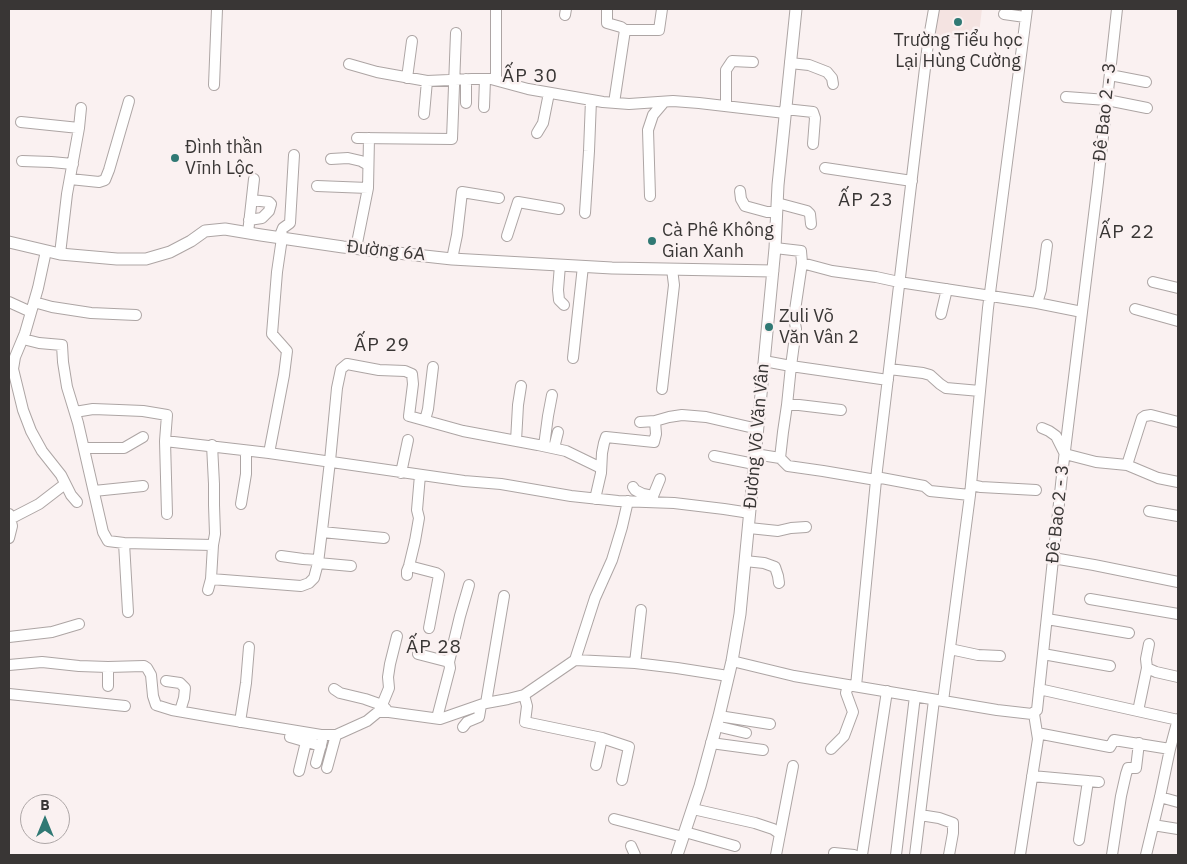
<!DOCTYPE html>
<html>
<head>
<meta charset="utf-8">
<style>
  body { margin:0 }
  #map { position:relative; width:1187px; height:864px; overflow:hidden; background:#faf1f1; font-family:"IBM Plex Sans",sans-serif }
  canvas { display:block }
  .frame { position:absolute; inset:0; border:10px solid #393635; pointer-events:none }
  .north { position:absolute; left:20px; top:794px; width:50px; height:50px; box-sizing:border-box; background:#faf1f1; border:1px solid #ada6a6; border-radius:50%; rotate:0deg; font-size:14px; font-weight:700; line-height:20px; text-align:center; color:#393635 }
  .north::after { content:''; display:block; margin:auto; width:18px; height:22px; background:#307974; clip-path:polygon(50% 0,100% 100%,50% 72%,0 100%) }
</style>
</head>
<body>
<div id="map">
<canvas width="1187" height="864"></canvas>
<div class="frame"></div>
<div class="north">B</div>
</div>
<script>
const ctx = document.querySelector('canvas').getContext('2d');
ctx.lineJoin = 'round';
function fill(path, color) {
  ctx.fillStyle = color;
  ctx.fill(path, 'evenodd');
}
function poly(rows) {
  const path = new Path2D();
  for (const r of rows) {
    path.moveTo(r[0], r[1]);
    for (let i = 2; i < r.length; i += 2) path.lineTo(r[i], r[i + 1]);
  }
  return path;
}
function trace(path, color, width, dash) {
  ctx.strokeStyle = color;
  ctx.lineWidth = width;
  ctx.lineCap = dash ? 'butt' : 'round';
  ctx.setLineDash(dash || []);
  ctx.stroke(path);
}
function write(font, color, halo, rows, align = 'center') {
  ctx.font = font + ' "IBM Plex Sans",sans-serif';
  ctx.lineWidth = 5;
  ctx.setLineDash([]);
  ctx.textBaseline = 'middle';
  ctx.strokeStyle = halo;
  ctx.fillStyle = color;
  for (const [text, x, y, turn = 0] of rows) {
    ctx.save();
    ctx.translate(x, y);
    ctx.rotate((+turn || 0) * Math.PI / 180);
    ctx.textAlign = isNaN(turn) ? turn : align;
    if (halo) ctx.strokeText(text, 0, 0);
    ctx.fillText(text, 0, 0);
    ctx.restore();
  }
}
const built = poly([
  [938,9,982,9,978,41,934,35]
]);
const minor = poly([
  [607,9,607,23,621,27,625,30,659,30,662,9],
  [1004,14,1025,17],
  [565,15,566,9],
  [790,63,809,65,827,72,832,78,833,84],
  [349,64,377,72,427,81,472,79,491,79,528,89,603,102,629,104,673,101,699,103,785,113],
  [1110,75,1146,82],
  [407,78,412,41],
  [466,79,466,103],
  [496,80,496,9],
  [214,85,217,9],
  [1066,97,1107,100,1147,108],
  [614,103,625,30],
  [726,106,726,70,732,61,753,62],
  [484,107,485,79],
  [785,109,813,112,815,118,813,144],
  [424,114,427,81],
  [21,122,79,128],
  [537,133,543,123,549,93],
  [357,138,452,139,456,33],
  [331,159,348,158,361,161,368,165],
  [22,161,51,162,73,164],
  [825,168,912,181],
  [70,179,99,182,105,180,109,170,129,101],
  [317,186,368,188],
  [740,191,741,199,745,206,767,212,776,212],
  [650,196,648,130,653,115,664,102],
  [777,203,807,211,810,214,811,224],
  [585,213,589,151,591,100],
  [249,220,262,218,269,211,271,204,269,202,252,200],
  [248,233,254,179],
  [507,236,518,202,559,209],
  [279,238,283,228,290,223,294,155],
  [356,248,368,188,369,138],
  [775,248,801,251,802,263,832,271,876,277,899,282,1037,303,1082,312],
  [46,251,38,288,25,333,15,357,13,369,23,410,31,431,42,451,61,475,71,495,77,502],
  [60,254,67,194,79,128,81,108],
  [452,259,457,235,462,192,499,198],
  [560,265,558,290,559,300,564,305],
  [1153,282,1178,288],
  [9,302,31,312],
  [34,302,52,307,91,313,136,315],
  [1037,303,1041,290,1047,245],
  [1135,309,1178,321],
  [941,314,947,289],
  [23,339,39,343,62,345,63,362,67,387,78,423,103,532,108,541,124,543,213,545],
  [573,358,583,266],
  [764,361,791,366,796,329,794,317,802,263],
  [889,369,923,373,930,375,940,384,946,388,980,391],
  [662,389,674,285,672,269],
  [787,405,799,405,841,410],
  [75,412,93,409,119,410,143,411,167,415,165,441,269,453,464,481,501,484,571,496,618,501,674,503,724,509,750,513],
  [425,420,428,409,433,367],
  [640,422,655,421,669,417,682,415,706,417,758,429],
  [1042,428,1049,431,1056,436,1065,454,1096,462,1127,465,1158,478,1178,482],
  [165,441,167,514],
  [516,441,518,405,521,386],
  [544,446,548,416,552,395],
  [84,448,124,448,143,437],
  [554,448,558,432],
  [269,453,284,375,287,351,280,343,272,334,277,272,282,238],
  [755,454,780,458,788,466,823,471,876,480],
  [714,456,754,464],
  [780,458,783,432,787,405,791,366,888,380],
  [1127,465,1142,418,1145,416,1151,415,1178,422],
  [401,473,408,440],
  [876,477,924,486,930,491,970,495],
  [971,485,981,487,1036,490],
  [633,487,635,490,643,494,653,496],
  [94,491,143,486],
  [595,499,601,473,602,453,604,443,606,437,654,442,656,434,655,421],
  [653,502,653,496,660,479],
  [241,504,246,474,246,451],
  [1149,511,1178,516],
  [10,519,39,504,65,484],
  [749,528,778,531,791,528,806,527],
  [322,532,384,538],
  [9,538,12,526,9,514],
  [124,543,128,612],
  [281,556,303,559,318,560],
  [1053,558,1094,565,1178,582],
  [745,561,764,563,775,567,778,576,779,583],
  [318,563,351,566],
  [409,566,436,573,439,575,429,628],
  [407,575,407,571,409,566,415,541,419,518,417,510,420,475],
  [211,579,301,586,309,583,314,578,318,563,323,522,326,496,330,461,337,388,341,369,347,364,379,370,405,371,412,374,413,384,409,416,463,431,538,445,566,451,601,468],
  [208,590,211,579,213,545,215,534,214,505,214,484,212,445],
  [1090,599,1178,614],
  [1047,619,1129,633],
  [9,637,52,632,79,624],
  [950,649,978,655,1000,656],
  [418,654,449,662],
  [1043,654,1110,666],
  [575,660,595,598,612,560,622,527,628,501],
  [732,661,794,676,997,710,1032,714,1037,710,1062,475,1098,182,1117,9],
  [635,663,641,610],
  [9,665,42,662,79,666,108,667,144,666,147,668,151,675,153,696,156,705,172,710,212,717,321,735,336,735,367,721,378,712,389,712,440,719,486,703,508,699,524,695,575,660,635,663,677,668,728,676],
  [1147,668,1156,672,1178,677],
  [166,681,180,683,185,688,184,698,180,711],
  [108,686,108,667],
  [856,686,877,470,928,43,934,9],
  [334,689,340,693,365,699,382,705,386,709],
  [1039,689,1178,720],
  [9,694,125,706],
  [524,695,527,706,525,722,602,738,629,747,622,780],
  [943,701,970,495,988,308,1027,9],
  [486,703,504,596],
  [382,705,389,688,388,677,390,664,397,636],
  [1138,711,1147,668,1146,659,1149,644],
  [719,716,770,724],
  [437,718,450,668,449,662,460,616,469,585],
  [240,722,246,683,249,647],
  [716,726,746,733],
  [463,727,467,722,479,717,481,705],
  [1037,733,1110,747,1114,740,1170,749],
  [290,737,321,746],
  [711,743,763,750],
  [831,749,844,736,853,712,846,693,848,685],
  [316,763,322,741],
  [596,765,602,738],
  [327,768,336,735],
  [299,771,306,742],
  [1032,776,1099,782],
  [1160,797,1178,802],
  [693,809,755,823,773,829,780,834,776,855],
  [920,815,939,818,953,823,953,833,949,855],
  [614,819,683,837],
  [1153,825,1178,829],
  [685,832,735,846],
  [780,834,793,766],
  [1079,840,1088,781],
  [631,846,635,855],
  [834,853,854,855],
  [862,855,887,691],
  [896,855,915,696],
  [915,855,934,700],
  [1020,855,1038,739,1034,714],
  [1112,855,1121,796,1126,774,1128,768,1136,768,1139,743],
  [1146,855,1160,797,1170,749,1178,719]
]);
const tertiary = poly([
  [9,242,60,254,117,259,146,259,170,252,191,241,205,231,225,229,261,235,343,247,452,259,612,268,773,271],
  [677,855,700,786,719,716,732,661,740,614,775,248,778,185,796,9]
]);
const markers = [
  [958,22,5,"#307974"],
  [175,158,5,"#307974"],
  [652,241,5,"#307974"],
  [769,327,5,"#307974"]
];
const poiNames = [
  ["Trường Tiểu học",958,41,"center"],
  ["Lại Hùng Cường",958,62,"center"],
  ["Đình thần",185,148],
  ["Vĩnh Lộc",185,169],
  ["Cà Phê Không",662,231],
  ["Gian Xanh",662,252],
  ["Zuli Võ",779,317],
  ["Văn Vân 2",779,338]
];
const streetNames = [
  ["Đê Bao 2 - 3",1105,112,-84],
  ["Đường 6A",386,251,6],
  ["Đường Võ Văn Vân",757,436,-85],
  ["Đê Bao 2 - 3",1058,514,-84]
];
const neighbourhoodNames = [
  ["ẤP 30",530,77],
  ["ẤP 23",866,201],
  ["ẤP 22",1127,233],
  ["ẤP 29",382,346],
  ["ẤP 28",434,648]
];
fill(built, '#f4e3e1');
trace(minor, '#ada5a4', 12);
trace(tertiary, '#ada5a4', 13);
trace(minor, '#fff', 10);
trace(tertiary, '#fff', 11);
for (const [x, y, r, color] of markers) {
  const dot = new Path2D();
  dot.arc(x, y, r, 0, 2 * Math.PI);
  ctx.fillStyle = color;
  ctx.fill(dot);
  trace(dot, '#faf1f1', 2);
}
write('18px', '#393635', '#faf1f1', poiNames, 'left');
write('18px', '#393635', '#faf1f1', streetNames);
ctx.letterSpacing = '1px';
write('19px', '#393635', '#faf1f1', neighbourhoodNames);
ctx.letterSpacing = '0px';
</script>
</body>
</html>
